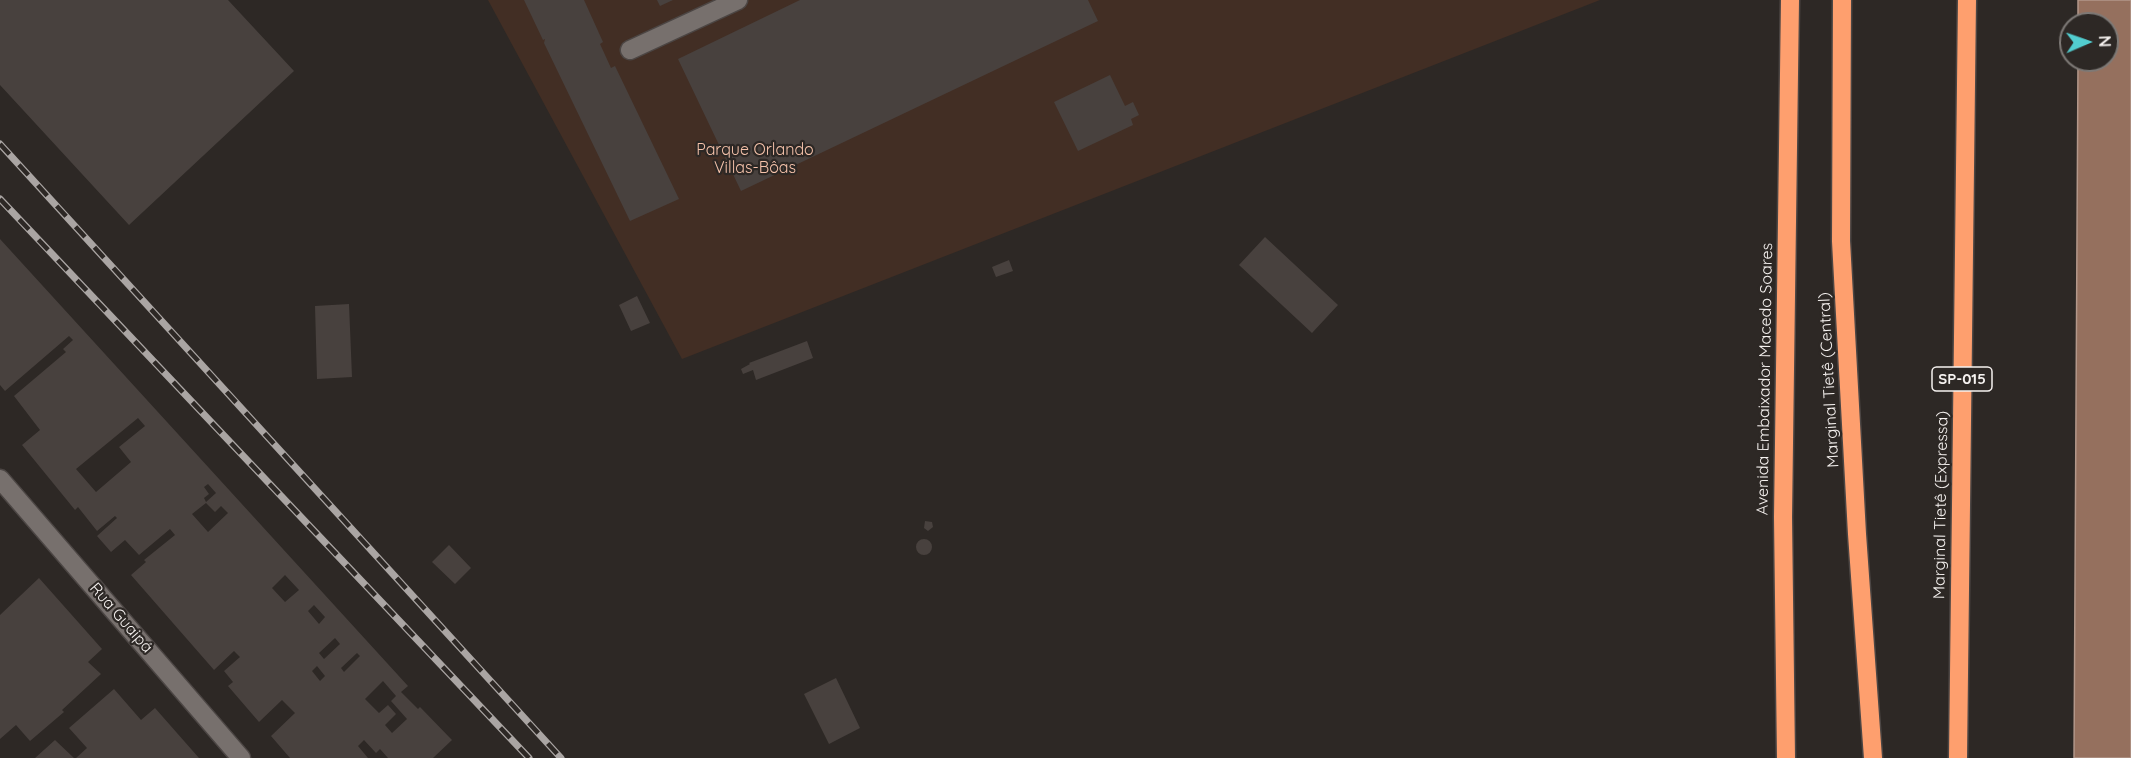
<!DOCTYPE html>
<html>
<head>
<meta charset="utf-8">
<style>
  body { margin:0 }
  #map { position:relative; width:2131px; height:758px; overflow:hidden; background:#2d2825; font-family:Quicksand,sans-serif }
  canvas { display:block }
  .north { position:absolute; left:2059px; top:12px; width:60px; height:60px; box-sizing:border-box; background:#2d2825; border:2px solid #7d7976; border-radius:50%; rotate:88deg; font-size:16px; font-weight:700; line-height:24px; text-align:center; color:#f6f2f0 }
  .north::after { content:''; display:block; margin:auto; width:21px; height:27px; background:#52cdcf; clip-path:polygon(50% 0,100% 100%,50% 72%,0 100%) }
</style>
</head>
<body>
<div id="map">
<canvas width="2131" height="758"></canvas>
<div class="north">N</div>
</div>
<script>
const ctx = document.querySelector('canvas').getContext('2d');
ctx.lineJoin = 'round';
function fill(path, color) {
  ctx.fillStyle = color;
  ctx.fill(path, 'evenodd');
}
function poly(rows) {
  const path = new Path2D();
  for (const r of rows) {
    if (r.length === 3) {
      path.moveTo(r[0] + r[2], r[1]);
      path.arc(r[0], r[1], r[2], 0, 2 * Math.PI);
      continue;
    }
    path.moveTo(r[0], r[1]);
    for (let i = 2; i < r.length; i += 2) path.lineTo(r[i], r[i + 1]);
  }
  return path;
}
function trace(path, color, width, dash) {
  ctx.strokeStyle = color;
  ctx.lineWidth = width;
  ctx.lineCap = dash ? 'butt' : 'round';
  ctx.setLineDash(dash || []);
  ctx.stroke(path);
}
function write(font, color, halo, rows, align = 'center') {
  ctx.font = font + ' Quicksand,sans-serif';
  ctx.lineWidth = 4.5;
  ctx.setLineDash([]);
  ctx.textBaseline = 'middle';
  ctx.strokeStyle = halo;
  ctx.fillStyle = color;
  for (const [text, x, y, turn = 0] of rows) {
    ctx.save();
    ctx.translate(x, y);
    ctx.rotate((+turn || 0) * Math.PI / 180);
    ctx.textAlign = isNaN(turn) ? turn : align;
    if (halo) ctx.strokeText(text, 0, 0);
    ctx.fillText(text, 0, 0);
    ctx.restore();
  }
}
const green = poly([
  [488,0,1600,0,682,359]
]);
const water = poly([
  [2078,0,2131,0,2131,758,2074,758,2078,60,2107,60,2107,24,2078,24,2078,0]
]);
const building = poly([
  [0,0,228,0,294,71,129,225,0,85],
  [524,0,584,0,603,42,600,44,611,68,615,66,679,199,630,221,544,43,545,39,543,40],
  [657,0,673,0,660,6],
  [800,0,1088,0,1098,21,741,191,678,59],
  [1110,75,1125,106,1133,102,1139,115,1131,119,1133,125,1078,151,1054,102],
  [1265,237,1338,305,1312,333,1239,265],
  [0,239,408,686,401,692,418,709,420,707,452,740,433,758,388,758,380,749,376,753,364,740,358,746,368,758,290,758,271,736,295,713,282,700,259,722,228,686,233,682,224,671,240,657,234,651,214,670,131,575,146,562,144,560,175,535,170,529,139,555,125,540,111,552,97,536,117,518,115,516,97,531,78,507,75,510,22,445,40,430,14,396,66,352,63,349,73,340,69,336,5,391,0,385],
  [138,418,145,426,119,447,131,462,96,492,76,469],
  [208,484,216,493,206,502,204,498,209,494,204,487],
  [206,503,215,512,221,506,228,513,208,532,192,514],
  [285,575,299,590,285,602,272,588],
  [314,605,325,617,319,624,308,611],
  [335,638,340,644,324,659,319,653],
  [357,653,360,656,344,672,341,668],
  [317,666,325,676,320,681,312,671],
  [383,681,396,696,391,701,407,719,392,733,385,725,396,714,388,705,379,713,365,699],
  [1009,260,1013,271,996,277,992,267],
  [637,296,650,323,631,331,619,305],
  [349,304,352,377,317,379,315,306],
  [807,341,813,358,756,380,753,370,743,374,741,369,750,364,749,363],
  [925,521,932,522,933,527,928,531,924,528],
  [924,547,8],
  [449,545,471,568,455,584,432,562],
  [39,578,102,649,88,662,101,674,62,710,64,712,30,741,16,725,0,739,0,615],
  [836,678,860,728,829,744,804,694],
  [114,689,141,720,155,708,199,758,76,758,87,748,69,728],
  [55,740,74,758,35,758]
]);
const lane = poly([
  [630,50,738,0]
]);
const secondary = poly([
  [0,479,241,758]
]);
const highway = poly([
  [1842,0,1841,241,1857,534,1873,758],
  [1786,758,1783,517,1790,0],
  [1958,758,1967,0]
]);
const rail = poly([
  [0,144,561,758],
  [0,199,529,758]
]);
const shields = [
  [1962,379,60]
];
const shieldNames = [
  ["SP-015",1962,379]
];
const parkNames = [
  ["Parque Orlando",755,150],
  ["Villas-Bôas",755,168]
];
const streetNames = [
  ["Avenida Embaixador Macedo Soares",1765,379,-89],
  ["Marginal Tietê (Central)",1829,380,-93],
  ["Marginal Tietê (Expressa)",1941,505,-89],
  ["Rua Guaipá",121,618,49]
];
fill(green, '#422e24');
fill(water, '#95705e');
trace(water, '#b2978a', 1.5);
fill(building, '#48413e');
trace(lane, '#4c4644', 21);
trace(secondary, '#4c4644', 21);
trace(highway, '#4c4644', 21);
trace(lane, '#77706d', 18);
trace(secondary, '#77706d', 18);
trace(highway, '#fe9f6e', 18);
trace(rail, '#aaa5a3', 7);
trace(rail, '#2d2825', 4.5, [14]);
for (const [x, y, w] of shields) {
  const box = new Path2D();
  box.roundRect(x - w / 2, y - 12, w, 24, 4.5);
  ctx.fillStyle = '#2d2825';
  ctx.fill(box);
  trace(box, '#f6f2f0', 1.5);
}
write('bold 15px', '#f6f2f0', null, shieldNames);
write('16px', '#f6c3ab', '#2d2825', parkNames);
write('16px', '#f6f2f0', '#2d2825', streetNames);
</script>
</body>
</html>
